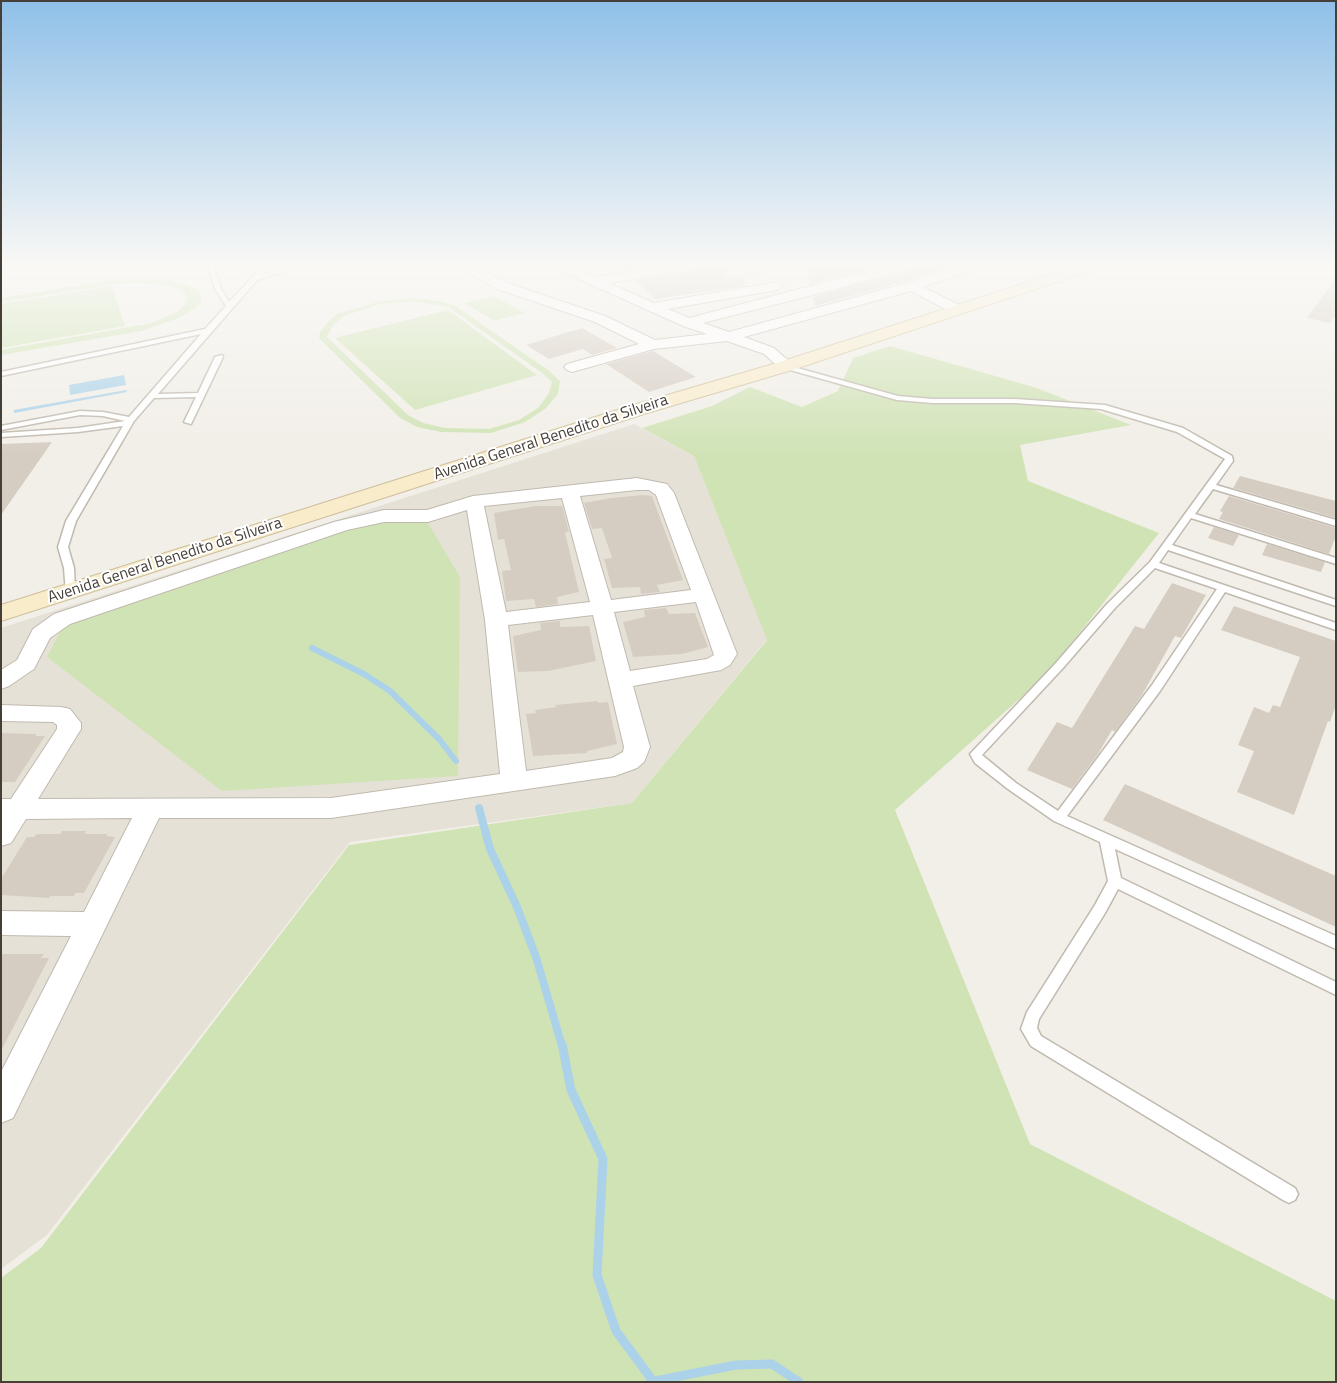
<!DOCTYPE html>
<html>
<head>
<meta charset="utf-8">
<style>
  body { margin:0 }
  #map { position:relative; width:1337px; height:1383px; overflow:hidden; background:#f2efe8; font-family:"Titillium Web",sans-serif }
  canvas { display:block }
  .frame { position:absolute; inset:0; border:2px solid #453f38; pointer-events:none }
</style>
</head>
<body>
<div id="map">
<canvas width="1337" height="1383"></canvas>
<div class="frame"></div>
</div>
<script>
const ctx = document.querySelector('canvas').getContext('2d');
ctx.lineJoin = 'round';
function fill(path, color) {
  ctx.fillStyle = color;
  ctx.fill(path, 'evenodd');
}
function poly(rows) {
  const path = new Path2D();
  for (const r of rows) {
    path.moveTo(r[0], r[1]);
    for (let i = 2; i < r.length; i += 2) path.lineTo(r[i], r[i + 1]);
  }
  return path;
}
function trace(path, color, width, dash) {
  ctx.strokeStyle = color;
  ctx.lineWidth = width;
  ctx.lineCap = dash ? 'butt' : 'round';
  ctx.setLineDash(dash || []);
  ctx.stroke(path);
}
function write(font, color, halo, rows, align = 'center') {
  ctx.font = font + ' "Titillium Web",sans-serif';
  ctx.lineWidth = 4;
  ctx.setLineDash([]);
  ctx.textBaseline = 'middle';
  ctx.strokeStyle = halo;
  ctx.fillStyle = color;
  for (const [text, x, y, turn = 0] of rows) {
    ctx.save();
    ctx.translate(x, y);
    ctx.rotate((+turn || 0) * Math.PI / 180);
    ctx.textAlign = isNaN(turn) ? turn : align;
    if (halo) ctx.strokeText(text, 0, 0);
    ctx.fillText(text, 0, 0);
    ctx.restore();
  }
}
const residential = poly([
  [634,424,694,456,767,639,632,803,350,842,47,1235,1,1269,1,628]
]);
const green = poly([
  [120,279,161,279,179,282,197,289,202,296,201,303,195,308,179,318,142,331,1,355,1,350,152,323,177,312,186,303,187,298,184,292,169,286,137,283,119,284,1,302,1,298],
  [112,286,125,326,1,348,1,304],
  [494,296,524,313,494,321,465,303],
  [414,298,439,301,454,305,548,370,560,381,558,394,545,409,525,422,491,433,441,432,417,427,400,418,319,338,320,332,326,324,337,314,378,302],
  [412,301,448,307,541,372,552,382,549,393,538,408,519,420,489,429,445,428,423,423,408,415,327,337,333,325,344,316,380,304],
  [448,310,537,375,415,410,335,338],
  [890,346,1037,388,1131,425,1020,445,1028,481,1159,533,1046,675,895,810,1030,1144,1336,1301,1336,1382,1,1382,1,1278,41,1248,349,845,632,803,767,640,694,456,642,428,712,406,750,387,802,407,838,391,853,358],
  [388,522,428,523,460,577,458,776,222,791,47,657,63,626,357,527]
]);
const water = poly([
  [124,375,126,385,70,395,69,385],
  [126,390,127,392,14,413,14,410]
]);
const streamFar2 = poly([
  [312,648,364,674,390,691,439,739,456,761]
]);
const streamFar1 = poly([
  [479,808,490,849,517,907,536,957,562,1046]
]);
const stream = poly([
  [562,1044,571,1090,603,1159,597,1275,616,1331,653,1381],
  [650,1382,736,1365,772,1364,799,1382]
]);
const building = poly([
  [619,263,670,263,626,270],
  [710,263,743,263,743,265,729,267,721,274,730,279,744,276,745,286,655,299,636,280,702,269],
  [806,263,892,263,810,284],
  [919,263,961,263,906,281,815,306,813,297,917,268],
  [1336,277,1336,315,1330,323,1307,318],
  [582,328,617,348,592,355,583,349,549,359,526,345],
  [653,351,696,377,649,392,606,364],
  [52,442,1,515,1,444],
  [1240,476,1336,501,1336,518,1233,488],
  [643,495,652,496,683,580,657,585,660,592,641,594,640,587,612,588,604,559,612,558,602,528,592,529,584,503,611,498],
  [1229,496,1336,528,1336,536,1329,554,1219,519,1223,512,1220,511],
  [535,506,562,506,569,532,565,532,579,592,557,597,558,604,536,607,534,599,506,601,502,571,511,570,504,539,498,540,494,513],
  [1214,527,1239,535,1233,546,1208,538],
  [1267,544,1325,562,1321,572,1262,555],
  [1172,583,1206,595,1181,638,1175,636,1142,695,1115,732,1112,730,1098,754,1072,789,1027,770,1057,722,1072,728,1135,626,1144,629],
  [1234,606,1336,641,1336,705,1330,722,1328,721,1294,815,1237,792,1254,751,1238,745,1254,707,1269,713,1273,705,1280,707,1300,657,1221,630],
  [666,608,669,614,695,613,708,647,682,654,633,657,623,622,645,617,644,610],
  [560,621,560,627,589,626,596,661,548,671,518,672,513,636,541,630,540,623],
  [598,701,598,703,608,702,617,744,587,751,587,753,533,756,526,714,536,713,535,710,556,707,555,705],
  [1,733,37,734,35,736,45,736,15,782,1,782],
  [1125,784,1336,876,1336,927,1103,820],
  [62,831,86,831,85,834,108,834,106,836,115,837,84,893,75,893,74,896,50,896,49,898,1,895,1,879,27,837,34,837,37,834,60,834],
  [1,954,44,954,41,958,49,958,1,1051]
]);
const service = poly([
  [207,263,213,263,221,289,229,302,266,263,272,263,262,275,302,263,311,263,257,280,158,394,198,393,215,357,222,355,223,357,191,424,184,422,196,397,154,398,134,421,76,521,68,547,74,568,75,592,70,595,66,594,64,568,58,547,66,521,123,426,78,432,1,437,1,433,78,428,125,421,103,416,80,415,1,430,1,426,80,411,103,412,129,417,201,334,1,376,1,372,205,329,226,306,215,289,207,263],
  [783,364,898,396,932,399,1015,399,1105,405,1183,428,1232,456,1233,461,1216,485,1336,520,1336,526,1213,489,1195,514,1336,558,1336,564,1191,518,1172,545,1336,600,1336,606,1168,550,1159,563,1336,623,1336,630,1225,592,1160,691,1067,816,1336,936,1336,949,1115,849,1121,878,1336,982,1336,995,1118,889,1105,913,1039,1019,1037,1028,1041,1036,1295,1188,1298,1194,1295,1200,1289,1203,1283,1200,1031,1046,1021,1029,1027,1012,1095,905,1108,881,1100,842,1054,821,1008,789,975,763,970,754,1055,664,1107,604,1150,562,1225,459,1177,432,1101,409,1015,403,932,403,897,400,783,368,783,364],
  [1155,568,1217,589,1152,685,1058,811,1016,783,982,755,1063,668,1115,608,1155,568]
]);
const minor = poly([
  [452,263,467,263,507,283,605,316,655,340,707,334,683,326,550,266,549,263,565,263,596,277,680,263,708,263,702,267,609,283,654,303,777,282,784,286,777,290,668,309,689,318,898,263,917,263,916,266,836,289,703,323,729,332,907,283,967,263,985,263,984,266,923,287,961,306,963,309,961,312,951,312,911,291,744,337,774,348,791,363,794,366,791,369,781,369,764,354,727,341,654,349,572,372,567,370,564,367,567,364,639,344,595,322,497,289,452,263],
  [765,263,791,263,785,267,730,277,723,273,730,269,765,263],
  [637,478,667,484,674,493,737,654,730,665,721,670,633,686,650,747,644,762,637,768,615,776,331,818,159,818,13,1118,1,1123,1,1072,71,936,1,935,1,911,84,912,132,818,26,819,11,843,1,846,1,799,11,799,57,729,57,725,53,722,1,721,1,705,61,707,70,709,81,723,81,729,38,799,331,798,500,774,485,620,467,510,428,522,384,522,347,530,70,624,50,638,34,669,9,686,1,689,1,670,17,660,33,629,54,614,334,522,384,510,427,510,473,496,637,478],
  [637,490,649,490,656,495,691,590,611,600,580,496,637,490],
  [562,498,590,602,506,612,484,506,562,498],
  [696,602,714,655,707,659,630,671,614,612,696,602],
  [593,615,624,747,623,752,612,758,526,771,508,625,593,615]
]);
const secondary = poly([
  [1087,263,1108,263,1106,266,792,370,644,414,1,621,1,605,630,406,780,362,1087,263]
]);
const farStreetnames = [
  ["Avenida General Benedito da Silveira",551,438,-18],
  ["Avenida General Benedito da Silveira",165,561,-18]
];
fill(residential, '#e6e1d7');
fill(green, '#d0e3b5');
fill(water, '#abd2e9');
trace(streamFar2, '#abd2e9', 6);
trace(streamFar1, '#abd2e9', 8);
trace(stream, '#abd2e9', 9);
fill(building, '#d6cdc2');
trace(service, '#c0b9af', 3);
trace(minor, '#c0b9af', 2);
trace(secondary, '#cebf9c', 2);
fill(service, '#fff');
fill(minor, '#fff');
fill(secondary, '#f9eccb');
const sky = ctx.createLinearGradient(0, 0, 0, 456);
sky.addColorStop(0, '#8fc0e8');
sky.addColorStop(0.58, '#f9f8f5');
sky.addColorStop(1, '#f9f8f500');
ctx.fillStyle = sky;
ctx.fillRect(0, 0, 1337, 456);
write('16px', '#453f38', '#fff', farStreetnames);
</script>
</body>
</html>
